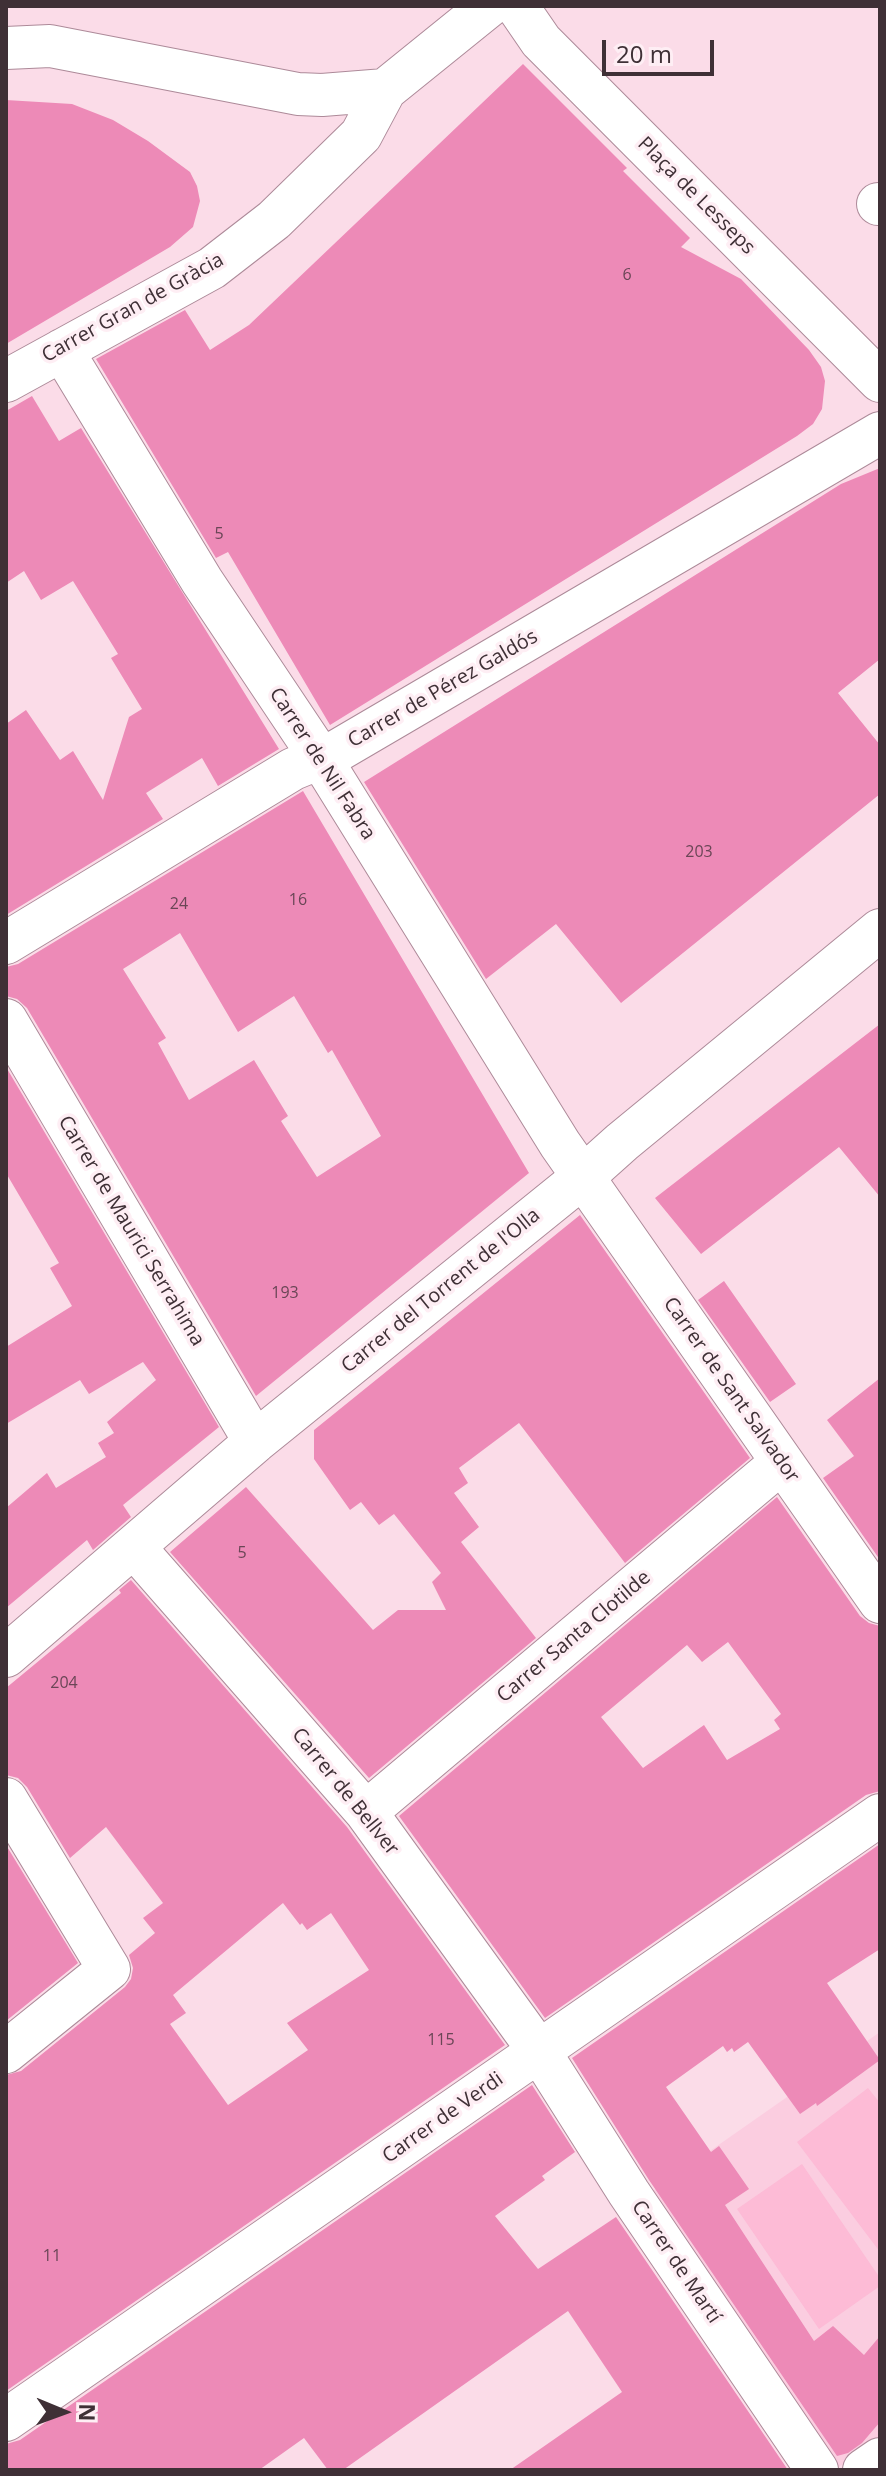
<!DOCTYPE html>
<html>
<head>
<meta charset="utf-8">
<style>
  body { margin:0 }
  #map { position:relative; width:886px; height:2476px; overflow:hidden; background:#fbdce8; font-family:"Open Sans",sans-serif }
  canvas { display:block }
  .frame { position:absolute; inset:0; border:8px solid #3f3036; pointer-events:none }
  .north { position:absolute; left:24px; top:2372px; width:80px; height:80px; -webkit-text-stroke:6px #feeef4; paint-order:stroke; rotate:91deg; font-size:22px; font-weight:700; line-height:32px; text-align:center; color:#3f3036 }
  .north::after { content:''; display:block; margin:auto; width:28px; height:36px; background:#3f3036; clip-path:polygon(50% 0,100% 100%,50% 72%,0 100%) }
  .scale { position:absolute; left:602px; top:40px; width:112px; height:36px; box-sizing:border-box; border:4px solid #3f3036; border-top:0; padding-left:10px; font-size:24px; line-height:28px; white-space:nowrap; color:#3f3036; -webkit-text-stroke:6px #feeef4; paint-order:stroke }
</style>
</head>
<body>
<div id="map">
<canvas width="886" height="2476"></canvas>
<div class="frame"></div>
<div class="north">N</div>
<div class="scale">20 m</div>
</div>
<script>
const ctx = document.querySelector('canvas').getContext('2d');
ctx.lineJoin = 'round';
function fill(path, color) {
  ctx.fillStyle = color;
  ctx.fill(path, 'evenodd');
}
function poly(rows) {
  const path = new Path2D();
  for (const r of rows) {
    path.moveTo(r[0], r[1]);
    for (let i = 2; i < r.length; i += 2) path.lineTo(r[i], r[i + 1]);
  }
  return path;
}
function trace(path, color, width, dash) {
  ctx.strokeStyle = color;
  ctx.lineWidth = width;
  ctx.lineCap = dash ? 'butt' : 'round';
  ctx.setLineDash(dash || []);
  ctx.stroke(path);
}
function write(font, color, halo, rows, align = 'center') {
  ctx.font = font + ' "Open Sans",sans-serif';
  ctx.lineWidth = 7;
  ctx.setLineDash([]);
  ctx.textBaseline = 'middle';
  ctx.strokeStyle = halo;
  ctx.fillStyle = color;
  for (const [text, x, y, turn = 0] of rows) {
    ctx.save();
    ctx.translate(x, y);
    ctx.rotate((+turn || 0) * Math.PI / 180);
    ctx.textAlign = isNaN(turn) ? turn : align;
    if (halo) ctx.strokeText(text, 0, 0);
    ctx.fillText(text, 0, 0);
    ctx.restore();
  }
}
const built = poly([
  [880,2032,880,2440,834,2470,647,2195]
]);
const green = poly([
  [868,2088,880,2103,880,2252,797,2142],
  [802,2164,880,2278,880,2286,819,2329,737,2209]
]);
const building = poly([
  [523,64,627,168,623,171,690,238,681,247,741,279,809,350,821,367,825,381,822,409,813,424,797,436,330,725,228,552,216,558,96,359,185,310,210,350,249,325],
  [6,100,72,104,113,120,148,141,190,172,197,186,200,201,193,227,170,247,6,344],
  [32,396,59,441,81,428,279,749,218,786,202,758,146,793,163,819,6,915,6,724,26,710,60,760,73,751,103,800,129,717,142,709,111,658,118,654,73,581,41,600,24,571,6,583,6,411],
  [880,468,880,659,838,693,880,745,880,794,621,1003,556,924,486,979,364,782,841,484],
  [303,791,529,1173,256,1396,27,1008,17,999,6,996,6,967,18,964],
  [180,933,238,1032,294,996,328,1053,332,1050,381,1136,317,1177,281,1121,288,1116,254,1060,189,1100,158,1043,166,1038,123,969],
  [880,1024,880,1197,839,1147,701,1254,655,1198],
  [6,1067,219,1427,123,1505,131,1517,93,1550,87,1540,6,1608,6,1508,47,1473,56,1488,106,1457,98,1443,114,1433,107,1422,156,1380,143,1362,89,1394,80,1380,6,1424,6,1347,72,1306,50,1268,59,1263,6,1173],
  [580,1215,750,1458,625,1563,519,1423,459,1468,468,1483,454,1493,479,1527,461,1542,536,1638,369,1778,170,1552,246,1487,373,1630,398,1610,446,1610,432,1582,441,1573,394,1514,379,1525,361,1502,350,1510,314,1459,314,1430],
  [724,1281,796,1384,770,1402,698,1300],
  [880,1378,880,1560,823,1478,854,1456,827,1420],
  [777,1497,860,1616,869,1623,880,1626,880,1791,866,1795,545,2018,399,1816],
  [728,1642,781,1714,774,1720,780,1729,727,1760,704,1725,643,1768,601,1717,687,1645,702,1662],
  [131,1580,347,1827,505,2045,6,2391,6,2075,21,2071,125,1987,131,1979,133,1968,129,1955,155,1933,143,1918,163,1903,106,1827,70,1858,27,1787,18,1778,6,1775,6,1688,121,1593,119,1590],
  [283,1903,300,1925,302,1923,307,1930,331,1913,369,1970,287,2023,308,2050,228,2105,170,2024,186,2013,173,1995],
  [880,1844,880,1949,827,1983,880,2060,817,2106,816,2103,800,2114,748,2042,734,2052,732,2048,727,2052,723,2046,666,2087,711,2152,719,2146,749,2189,725,2205,814,2341,833,2326,864,2355,880,2336,880,2422,862,2443,848,2453,837,2456,649,2180,572,2058],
  [6,1845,78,1963,6,2021],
  [532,2085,575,2152,542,2176,545,2180,495,2216,538,2269,616,2217,788,2470,510,2470,622,2392,568,2311,343,2470,328,2470,304,2438,259,2470,6,2470,6,2444,20,2440]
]);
const minor = poly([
  [517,6,541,41,880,381],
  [6,48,50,46,298,94,322,95,385,90],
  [878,204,880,204],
  [62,350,202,581,321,759,560,1144,880,1602],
  [6,381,212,268,274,220,361,135,385,90,489,6],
  [6,943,293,769,337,751,880,433],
  [6,1020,255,1442],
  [134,1547,366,1812,539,2051,629,2193,817,2470],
  [6,1656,255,1442,584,1176,622,1142,880,930],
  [6,1799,109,1969,6,2052],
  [366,1812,782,1462],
  [6,2420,880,1815],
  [864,2470,880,2459]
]);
const numberNames = [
  ["6",627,275],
  ["5",219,534],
  ["203",699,852],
  ["16",298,900],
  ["24",179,904],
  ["193",285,1293],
  ["5",242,1553],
  ["204",64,1683],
  ["115",441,2040],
  ["11",52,2256]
];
const streetNames = [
  ["Plaça de Lesseps",696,196,45],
  ["Carrer Gran de Gràcia",133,308,-29],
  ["Carrer de Pérez Galdós",443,689,-30],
  ["Carrer de Nil Fabra",322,764,57],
  ["Carrer de Maurici Serrahima",131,1231,59],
  ["Carrer del Torrent de l'Olla",441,1291,-39],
  ["Carrer de Sant Salvador",731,1390,55],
  ["Carrer Santa Clotilde",574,1637,-40],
  ["Carrer de Bellver",345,1792,51],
  ["Carrer de Verdi",443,2118,-35],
  ["Carrer de Martí",676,2262,56]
];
fill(built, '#fbcde0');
fill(green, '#fdbbd6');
fill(building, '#ed8ab7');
trace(minor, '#ad8a99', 44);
trace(minor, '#fff', 42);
write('16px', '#6a4656', null, numberNames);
write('20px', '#3f3036', '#feeef4', streetNames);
</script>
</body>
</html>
